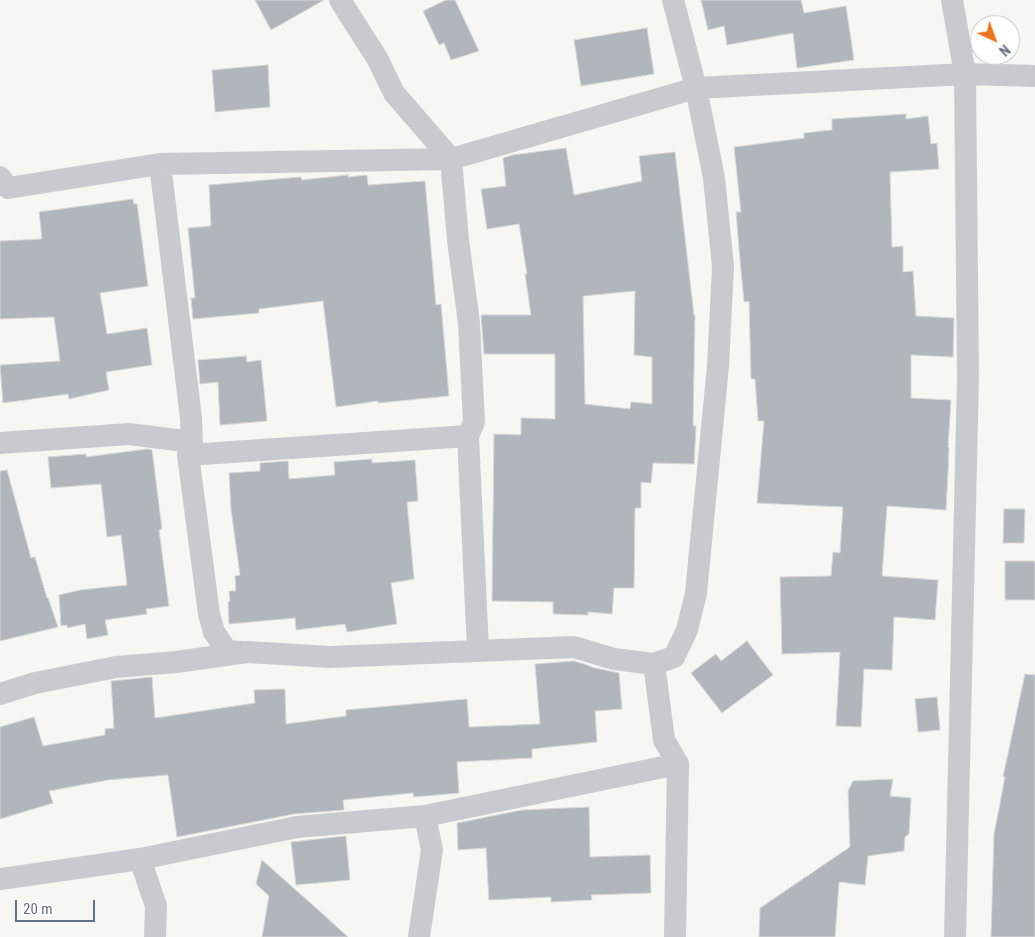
<!DOCTYPE html>
<html>
<head>
<meta charset="utf-8">
<style>
  body { margin:0 }
  #map { position:relative; width:1035px; height:937px; overflow:hidden; background:#f6f6f3; font-family:"Roboto Condensed",sans-serif }
  canvas { display:block }
  .north { position:absolute; left:970px; top:15px; width:50px; height:50px; box-sizing:border-box; background:#fff; border:1px solid #c1c6ce; border-radius:50%; rotate:137deg; font-size:14px; font-weight:700; line-height:20px; text-align:center; color:#647085 }
  .north::after { content:''; display:block; margin:auto; width:18px; height:22px; background:#ec741c; clip-path:polygon(50% 0,100% 100%,50% 72%,0 100%) }
  .scale { position:absolute; left:15px; top:900px; width:80px; height:22px; box-sizing:border-box; border:2px solid #647085; border-top:0; padding-left:6px; font-size:15px; line-height:18px; white-space:nowrap; color:#647085; -webkit-text-stroke:4px #fff; paint-order:stroke }
</style>
</head>
<body>
<div id="map">
<canvas width="1035" height="937"></canvas>
<div class="north">N</div>
<div class="scale">20 m</div>
</div>
<script>
const ctx = document.querySelector('canvas').getContext('2d');
ctx.lineJoin = 'round';
function fill(path, color) {
  ctx.fillStyle = color;
  ctx.fill(path, 'evenodd');
}
function poly(rows) {
  const path = new Path2D();
  for (const r of rows) {
    path.moveTo(r[0], r[1]);
    for (let i = 2; i < r.length; i += 2) path.lineTo(r[i], r[i + 1]);
  }
  return path;
}
function trace(path, color, width, dash) {
  ctx.strokeStyle = color;
  ctx.lineWidth = width;
  ctx.lineCap = dash ? 'butt' : 'round';
  ctx.setLineDash(dash || []);
  ctx.stroke(path);
}
const building = poly([
  [255,0,324,0,271,30,255,0],
  [446,0,455,0,479,51,451,60,444,43,439,45,423,11,446,0],
  [701,0,801,0,804,13,846,6,854,60,797,68,793,33,727,45,724,26,708,30,701,0],
  [647,28,654,74,581,86,574,40,647,28],
  [268,65,270,107,215,112,212,70,268,65],
  [906,114,906,119,928,116,931,144,937,143,939,169,890,172,892,247,903,246,903,272,913,271,916,316,954,318,953,357,911,355,911,398,951,400,948,447,949,448,948,472,946,510,887,506,882,576,938,580,935,620,894,617,892,670,864,669,861,727,836,726,840,652,782,654,780,577,831,576,833,552,840,553,843,507,757,503,764,421,758,421,755,379,751,379,749,301,744,302,739,249,736,212,741,212,734,147,804,138,804,133,832,130,832,119,906,114],
  [566,148,574,195,642,181,639,156,675,152,694,315,695,315,693,426,696,426,694,464,653,463,651,483,641,482,641,508,635,508,634,588,614,588,612,614,588,612,588,615,553,614,553,602,492,601,494,434,521,435,521,418,555,419,555,354,484,354,481,315,531,315,525,274,527,274,519,224,487,229,481,189,506,186,503,158,513,155,566,148],
  [635,291,634,355,652,357,652,404,631,402,630,409,585,404,583,296,635,291],
  [348,175,348,177,367,175,368,185,425,181,436,305,441,304,449,396,378,403,378,401,336,407,323,301,259,309,259,313,193,319,191,298,195,298,188,228,211,226,209,185,301,177,302,180,348,175],
  [133,199,134,204,137,204,148,286,100,293,107,334,147,328,152,365,106,372,109,390,69,399,68,394,3,403,0,365,60,361,54,317,0,319,0,241,42,239,39,212,133,199],
  [246,356,247,362,261,360,267,421,220,425,218,382,200,384,198,360,246,356],
  [147,449,152,450,162,529,159,530,169,606,146,609,147,614,105,620,108,635,87,639,85,624,67,628,67,625,61,626,59,595,80,590,127,585,121,535,107,537,101,484,51,488,48,457,86,454,86,457,147,449],
  [372,459,372,463,415,460,418,501,407,502,414,579,391,583,397,624,347,632,345,624,296,630,295,618,229,624,228,602,230,601,229,591,236,591,235,576,240,575,231,509,229,473,260,471,260,463,288,461,289,479,335,475,334,462,372,459],
  [7,470,31,558,35,557,47,598,48,598,58,627,0,641,0,471,7,470],
  [1004,509,1025,509,1024,543,1003,543,1004,509],
  [1005,561,1035,561,1035,600,1005,600,1005,561],
  [747,641,773,675,722,713,691,673,716,654,721,661,747,641],
  [574,661,590,666,591,667,619,673,622,709,595,711,597,742,532,749,532,758,457,762,459,793,414,797,413,793,343,800,344,810,294,814,177,837,168,775,108,780,49,791,53,803,0,819,0,727,34,717,43,746,105,735,105,729,114,728,111,681,152,677,155,718,255,703,254,690,285,689,286,724,346,716,346,710,467,699,469,727,540,724,535,664,574,661],
  [1025,674,1035,675,1035,937,991,937,994,834,1005,777,1003,777,1025,674],
  [937,697,940,730,918,732,915,699,937,697],
  [893,779,890,796,911,798,909,834,905,837,904,851,868,856,865,885,839,882,835,937,759,937,760,908,850,847,848,791,853,781,893,779],
  [589,807,590,857,650,855,651,893,591,895,592,900,551,902,551,897,489,900,486,848,458,850,457,823,522,810,589,807],
  [346,836,350,880,296,885,291,842,346,836],
  [262,860,316,908,348,937,262,937,269,896,256,884,262,860]
]);
const street = poly([
  [340,0,377,58,394,93,451,159,458,240,469,323,474,422,468,436,478,650],
  [952,0,965,74,968,377,955,937],
  [160,164,191,418,192,442,188,455,209,614,214,632,227,651,243,652],
  [0,177,8,188,160,164,451,159,696,88,965,74,1035,76],
  [0,443,129,434,192,442],
  [188,455,468,436],
  [654,664,674,657,687,630,696,593,718,366,723,266,714,178,696,88,673,0],
  [0,694,35,683,116,667,176,662,247,652,330,657,574,647,614,659,654,664,664,740,678,764,675,937],
  [140,859,156,906,155,937],
  [0,879,140,859,297,827,425,816,678,764],
  [419,937,432,850,425,816]
]);
fill(building, '#b1b6bd');
trace(building, '#d7d8d5', 1);
trace(street, '#c8cace', 22);
</script>
</body>
</html>
